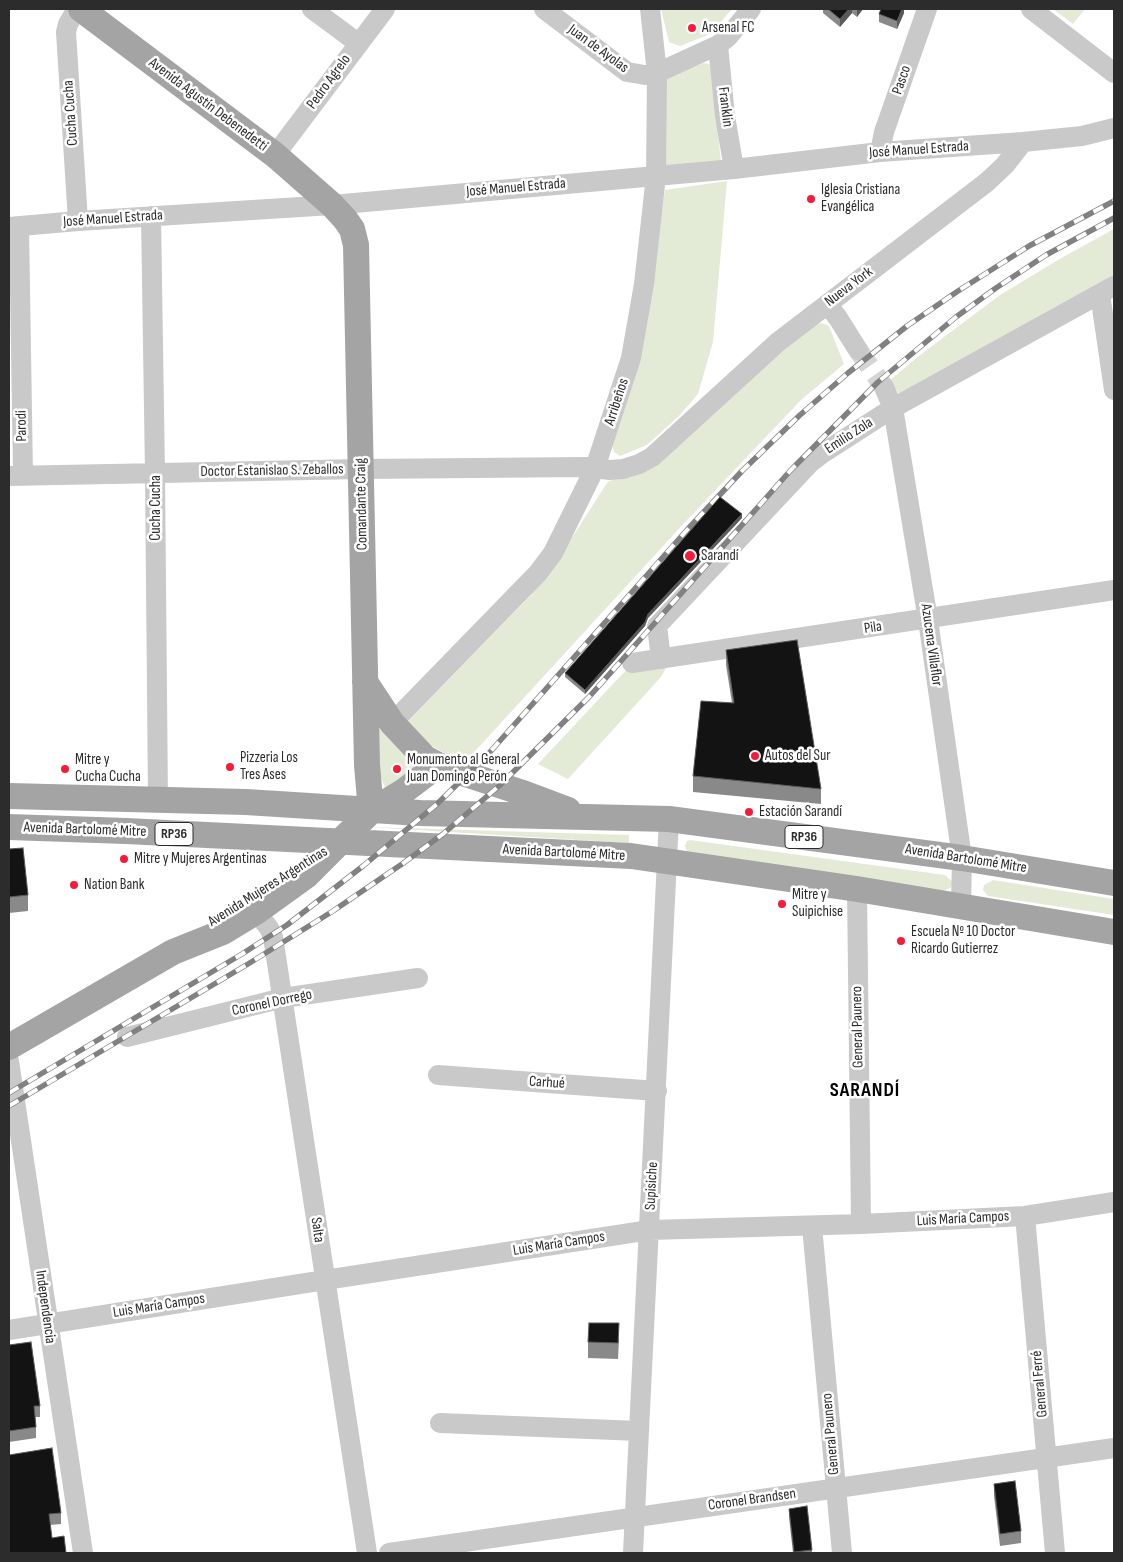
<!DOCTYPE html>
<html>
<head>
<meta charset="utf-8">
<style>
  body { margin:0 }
  #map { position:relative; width:1123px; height:1562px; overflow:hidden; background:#fff; font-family:"Sofia Sans Condensed",sans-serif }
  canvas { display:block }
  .frame { position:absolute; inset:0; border:10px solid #2c2c2c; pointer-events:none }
</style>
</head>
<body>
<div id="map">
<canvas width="1123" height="1562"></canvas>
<div class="frame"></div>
</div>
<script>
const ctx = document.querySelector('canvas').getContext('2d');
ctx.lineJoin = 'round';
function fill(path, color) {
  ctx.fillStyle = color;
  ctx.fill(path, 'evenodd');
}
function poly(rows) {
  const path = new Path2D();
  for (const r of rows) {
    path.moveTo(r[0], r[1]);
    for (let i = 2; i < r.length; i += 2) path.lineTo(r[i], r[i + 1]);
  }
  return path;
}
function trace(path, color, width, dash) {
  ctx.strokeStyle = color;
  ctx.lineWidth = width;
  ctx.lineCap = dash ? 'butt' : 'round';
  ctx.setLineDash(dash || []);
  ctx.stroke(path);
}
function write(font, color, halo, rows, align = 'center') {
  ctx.font = font + ' "Sofia Sans Condensed",sans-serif';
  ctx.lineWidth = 5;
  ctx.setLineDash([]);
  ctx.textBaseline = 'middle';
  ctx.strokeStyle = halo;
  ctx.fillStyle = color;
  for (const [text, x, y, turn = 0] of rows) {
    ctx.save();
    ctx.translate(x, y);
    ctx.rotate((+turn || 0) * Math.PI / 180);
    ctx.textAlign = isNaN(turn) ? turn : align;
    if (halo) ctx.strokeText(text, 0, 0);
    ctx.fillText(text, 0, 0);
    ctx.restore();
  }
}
const green = poly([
  [661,9,732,9,719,24,718,31,680,46,669,42],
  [1053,9,1085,9,1073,24],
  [704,63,712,65,721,164,666,169,665,80,672,74],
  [727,181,713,342,698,394,678,417,647,445,620,456,614,452,611,441,641,353,665,190],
  [1114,229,1114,276,901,397,890,380,924,352,1000,295,1063,257],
  [822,323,829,326,844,364,801,400,687,520,466,761,460,762,408,732,406,723,531,595,559,558,605,486,609,481,636,475,647,470,813,325],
  [669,663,661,677,568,779,538,764,627,669],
  [375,715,422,764,387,792,378,771],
  [367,827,629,835,629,843],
  [690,840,945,875,954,883,952,887,944,891,691,854,686,850,685,846,687,841],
  [993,880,1114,899,1114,915,988,896,983,890,984,885]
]);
const minorTunnel = poly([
  [858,350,884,387]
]);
const minor = poly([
  [77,9,68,24,66,32,78,221],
  [312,9,358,43],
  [544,9,627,72,645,75,657,73,718,45,728,37,751,9],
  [1031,9,1114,73],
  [718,45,725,116,734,169],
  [880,152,884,132,927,9],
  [275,155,385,9],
  [151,216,155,474,158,801],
  [19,226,23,475],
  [9,227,78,221,332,205,734,169,880,152,1023,142],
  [1100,294,1114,390],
  [827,304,838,318,858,350],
  [884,387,893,408,928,620,962,858,961,907],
  [9,476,361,469,586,467,610,470,623,469,639,464,652,457,778,342,987,182,1005,165,1023,142,1082,136,1114,128],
  [661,659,657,626,811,462,823,453,893,408,1114,286],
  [632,663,1114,590],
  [392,723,538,573,553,553,595,468,631,358,644,284,656,176,657,73,650,9],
  [857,889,861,1224],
  [256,912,269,928,273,937,367,1553],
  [127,1037,283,998,418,978],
  [9,1061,83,1553],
  [438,1075,657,1091],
  [1025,1216,1055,1553],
  [812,1226,842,1553],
  [9,1330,325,1280,650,1230,861,1224,1025,1216,1114,1202],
  [440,1423,639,1431],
  [389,1553,1114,1448],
  [633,1553,669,819]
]);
const major = poly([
  [81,9,275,155,332,205,345,219,352,229,356,245,367,765,371,811],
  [365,682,392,723,425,758,438,765,520,792,568,810],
  [9,796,246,802,420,813,669,819,962,858,1114,883],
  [9,827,126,831,631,856,857,889,1114,932],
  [9,1047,173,952,223,932,256,912,306,876,371,811,404,791,438,765]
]);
const rail = poly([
  [9,1093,242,954,287,925,363,866,437,804,490,752,687,530,742,471,800,415,848,373,907,326,958,291,1029,246,1114,201],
  [9,1106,248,964,333,911,402,864,443,834,499,786,589,697,790,471,878,382,956,317,996,288,1046,255,1114,218]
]);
const wall = poly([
  [823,9,863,9,857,17,852,13,840,27,823,13],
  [904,9,904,13,897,29,879,22,879,14],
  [742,518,648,618,645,626,585,694,565,677,565,673],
  [726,650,821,789,821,804,693,792,693,776,732,703,726,665],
  [9,849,28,895,28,911,9,913],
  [619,1339,618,1359,588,1358,588,1342],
  [9,1345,40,1406,40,1417,35,1417,36,1427,36,1438,9,1442],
  [9,1455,61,1513,61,1524,50,1525,52,1538,9,1553],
  [994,1484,1021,1531,1021,1543,1000,1546,994,1496],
  [789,1509,812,1550,812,1553,793,1553,789,1517]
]);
const shadedWall = poly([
  [849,9,852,9,852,13,840,27,840,19],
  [857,9,863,9,857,17],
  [902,9,904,9,904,13,897,29,897,21],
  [742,514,742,518,648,618,645,626,585,694,585,690,648,614]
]);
const building = poly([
  [828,9,849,9,840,19,828,9],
  [881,9,902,9,897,21,879,14,881,9],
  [720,497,742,514,648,614,645,622,585,690,565,673,720,497],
  [797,640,821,789,693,776,701,701,734,703,726,650,797,640],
  [23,848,28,895,9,897,9,849,23,848],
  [589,1323,619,1323,618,1343,588,1342,589,1323],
  [31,1342,40,1406,34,1406,36,1427,9,1431,9,1345,31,1342],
  [52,1448,61,1513,49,1514,52,1538,64,1536,66,1553,9,1553,9,1455,52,1448],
  [1015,1481,1021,1531,1000,1534,994,1484,1015,1481],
  [807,1506,812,1550,794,1552,789,1509,807,1506]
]);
const markers = [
  [692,28,5,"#f61b3b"],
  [811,199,5,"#f61b3b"],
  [690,556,6,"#f61b3b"],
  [755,756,5,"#f61b3b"],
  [230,767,5,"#f61b3b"],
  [65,769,5,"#f61b3b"],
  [397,769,5,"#f61b3b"],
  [749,812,5,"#f61b3b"],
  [124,859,5,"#f61b3b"],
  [74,885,5,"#f61b3b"],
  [782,904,5,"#f61b3b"],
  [901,941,5,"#f61b3b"]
];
const shields = [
  [174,834,38],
  [804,837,38]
];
const shieldNames = [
  ["RP36",174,834],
  ["RP36",804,837]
];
const poiNames = [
  ["Arsenal FC",702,28],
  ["Iglesia Cristiana",821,190],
  ["Evangélica",821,207],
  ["Sarandí",701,556],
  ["Autos del Sur",765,756],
  ["Pizzeria Los",240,758],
  ["Tres Ases",240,775],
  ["Mitre y",75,760],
  ["Cucha Cucha",75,777],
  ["Monumento al General",407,760],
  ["Juan Domingo Perón",407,777],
  ["Estación Sarandí",759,812],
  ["Mitre y Mujeres Argentinas",134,859],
  ["Nation Bank",84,885],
  ["Mitre y",792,895],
  ["Suipichise",792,912],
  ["Escuela Nº 10 Doctor",911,932],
  ["Ricardo Gutierrez",911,949]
];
const streetNames = [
  ["Juan de Ayolas",598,49,36],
  ["Pasco",902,80,-71],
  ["Pedro Agrelo",329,82,-54],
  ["Avenida Agustín Debenedetti",208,105,37],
  ["Franklin",725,107,83],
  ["Cucha Cucha",71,113,-94],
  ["José Manuel Estrada",919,150,-4],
  ["José Manuel Estrada",516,188,-5],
  ["José Manuel Estrada",113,219,-4],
  ["Nueva York",849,287,-37],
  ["Arribeños",617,402,-72],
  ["Parodi",22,426,-91],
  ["Emilio Zola",849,436,-33],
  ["Doctor Estanislao S. Zeballos",272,471,-1],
  ["Comandante Craig",362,504,-91],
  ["Cucha Cucha",156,508,-90],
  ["Pila",873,628,-8],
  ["Azucena Villaflor",931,645,82],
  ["Avenida Bartolomé Mitre",85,830,2],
  ["Avenida Bartolomé Mitre",564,853,3],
  ["Avenida Bartolomé Mitre",966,859,9],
  ["Avenida Mujeres Argentinas",268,887,-32],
  ["Coronel Dorrego",272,1003,-12],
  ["General Paunero",858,1027,-91],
  ["Carhué",547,1083,4],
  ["Supisiche",652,1186,-87],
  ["Luis María Campos",963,1219,-3],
  ["Salta",317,1230,82],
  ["Luis María Campos",559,1244,-9],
  ["Luis María Campos",159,1306,-9],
  ["Independencia",45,1307,82],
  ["General Ferré",1040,1384,-95],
  ["General Paunero",831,1434,-95],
  ["Coronel Brandsen",752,1500,-8]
];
const districtNames = [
  ["SARANDÍ",865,1091]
];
fill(green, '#e3ebd7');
trace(minorTunnel, '#d5d5d5', 20, [20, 10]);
trace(minor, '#c9c9c9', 20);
trace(major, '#a4a4a4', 26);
trace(rail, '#818181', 5.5);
trace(rail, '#fff', 4, [11]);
fill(wall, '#898989');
fill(shadedWall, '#5a5a5a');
fill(building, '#131313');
trace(building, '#5a5a5a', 1);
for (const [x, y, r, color] of markers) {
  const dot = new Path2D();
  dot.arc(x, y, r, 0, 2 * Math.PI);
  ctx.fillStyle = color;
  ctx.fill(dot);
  trace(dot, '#fff', 2);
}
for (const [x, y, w] of shields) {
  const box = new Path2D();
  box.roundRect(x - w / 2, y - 11.5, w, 23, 4);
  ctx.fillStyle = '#fff';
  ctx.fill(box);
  trace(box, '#2c2c2c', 1);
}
write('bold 14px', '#2c2c2c', null, shieldNames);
write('15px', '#2c2c2c', '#fff', poiNames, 'left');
write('15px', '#2c2c2c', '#fff', streetNames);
ctx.letterSpacing = '1px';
write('bold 20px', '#000', '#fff', districtNames);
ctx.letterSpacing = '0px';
</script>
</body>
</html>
